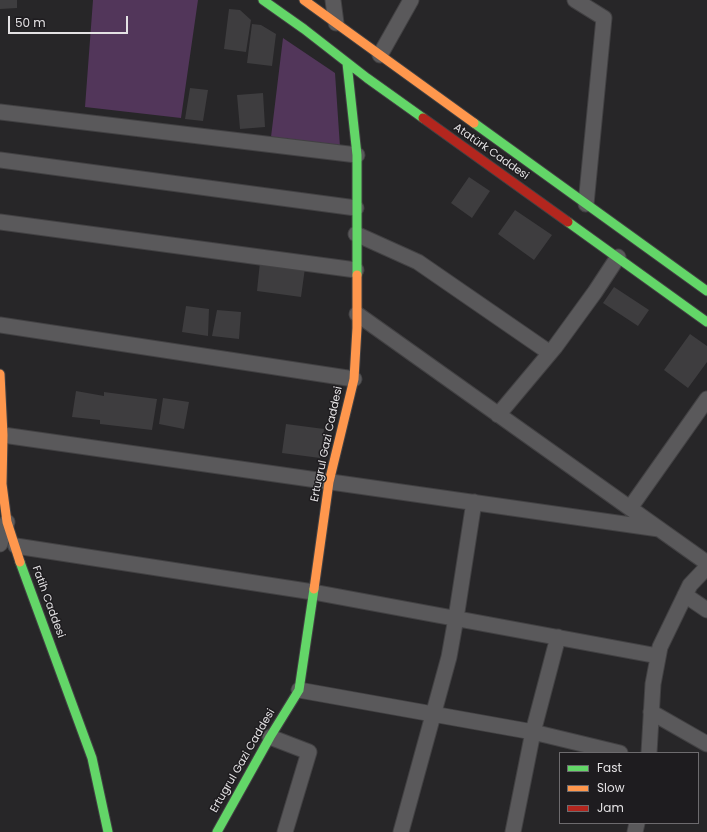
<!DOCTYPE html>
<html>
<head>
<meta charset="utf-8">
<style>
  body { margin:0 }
  #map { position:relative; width:707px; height:832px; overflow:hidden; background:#272628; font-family:Poppins,sans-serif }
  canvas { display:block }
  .legend { position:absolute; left:559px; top:752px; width:140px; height:72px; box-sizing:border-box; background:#1e1c1f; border:1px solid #6d6b6e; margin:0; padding:5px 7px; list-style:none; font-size:12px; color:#e4e2e4 }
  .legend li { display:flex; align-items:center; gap:8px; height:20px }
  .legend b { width:20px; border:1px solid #6d6b6e }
  .scale { position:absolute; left:8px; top:16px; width:120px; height:18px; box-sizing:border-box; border:2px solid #e4e2e4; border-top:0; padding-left:5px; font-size:12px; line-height:14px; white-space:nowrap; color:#e4e2e4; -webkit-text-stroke:3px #1e1c1f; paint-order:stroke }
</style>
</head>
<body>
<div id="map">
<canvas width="707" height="832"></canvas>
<ul class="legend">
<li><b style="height:5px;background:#63d668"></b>Fast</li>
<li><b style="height:5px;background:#ff974d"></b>Slow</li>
<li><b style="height:5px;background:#b3261e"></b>Jam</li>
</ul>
<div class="scale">50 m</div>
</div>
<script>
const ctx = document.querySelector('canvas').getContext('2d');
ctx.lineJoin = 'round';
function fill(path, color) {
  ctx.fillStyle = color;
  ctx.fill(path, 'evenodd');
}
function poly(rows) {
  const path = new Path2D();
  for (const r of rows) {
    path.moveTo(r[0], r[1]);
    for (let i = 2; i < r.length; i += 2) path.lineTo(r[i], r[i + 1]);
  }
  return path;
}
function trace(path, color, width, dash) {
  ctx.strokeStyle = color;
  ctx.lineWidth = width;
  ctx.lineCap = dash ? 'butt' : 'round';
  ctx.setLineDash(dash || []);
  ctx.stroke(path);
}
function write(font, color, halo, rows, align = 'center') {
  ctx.font = font + ' Poppins,sans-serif';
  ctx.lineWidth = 3;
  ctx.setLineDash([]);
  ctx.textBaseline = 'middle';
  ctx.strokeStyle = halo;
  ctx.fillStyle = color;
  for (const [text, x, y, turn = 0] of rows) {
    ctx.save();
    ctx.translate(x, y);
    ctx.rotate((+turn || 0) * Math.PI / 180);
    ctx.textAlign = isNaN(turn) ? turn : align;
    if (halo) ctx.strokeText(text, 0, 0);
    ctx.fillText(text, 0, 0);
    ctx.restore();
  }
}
const green = poly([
  [93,0,198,0,181,118,85,107],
  [283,38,335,73,340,147,271,137]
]);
const building = poly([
  [0,0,17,0,17,8,0,9],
  [229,9,240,10,251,20,246,52,224,49],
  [252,24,261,25,276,34,272,66,247,63],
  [190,88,208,90,203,121,185,119],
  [263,93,265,127,240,129,237,95],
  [469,177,490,191,472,218,451,203],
  [515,210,552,235,534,260,498,234],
  [260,262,305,268,301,297,257,291],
  [614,287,649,310,638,326,603,303],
  [186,306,209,309,208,336,182,332],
  [217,310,241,312,239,339,212,336],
  [690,334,707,346,707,362,688,388,664,370],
  [76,391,104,396,104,392,157,399,152,430,100,424,100,420,72,417],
  [163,398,189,402,184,429,159,424],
  [286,424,324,429,320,458,282,453]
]);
const street = poly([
  [333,0,336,23],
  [575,0,604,18,586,204],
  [380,55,411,0],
  [0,112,357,155],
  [0,160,356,208],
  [0,222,356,270],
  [356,234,418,262,550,353],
  [357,314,707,563],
  [0,325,354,379],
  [498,415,555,347,595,292,618,257],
  [3,435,659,529],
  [630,508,707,399],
  [0,544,7,522],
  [16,546,313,592,658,656],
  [685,595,707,610],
  [299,690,533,732,620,753],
  [651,712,707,744],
  [270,737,309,752,285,832],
  [649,753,653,684,660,647,690,585,707,567],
  [401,832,449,657,456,618,474,502],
  [513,832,533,732,558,637],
  [635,832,637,823]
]);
const fast = poly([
  [263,0,304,29,367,78,423,118],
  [347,63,357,155,357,275],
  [474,123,707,291],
  [568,222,707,322],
  [20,562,92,758,108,832],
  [217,832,270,737,299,690,314,589]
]);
const slow = poly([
  [304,0,474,123],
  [0,374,3,435,2,484,7,522,20,562],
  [314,589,329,482,354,379,357,328,357,275]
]);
const jam = poly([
  [423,118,568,222]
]);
const streetNames = [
  ["Atatürk Caddesi",491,152,35],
  ["Ertugrul Gazi Caddesi",327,444,-78],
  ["Fatih Caddesi",48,602,70],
  ["Ertugrul Gazi Caddesi",243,761,-60]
];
fill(green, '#52365a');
fill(building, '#3e3d3f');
trace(street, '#424143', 17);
trace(fast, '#424143', 11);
trace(slow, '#424143', 11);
trace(jam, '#424143', 11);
trace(street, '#5a595b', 15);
trace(fast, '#63d668', 9);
trace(slow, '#ff974d', 9);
trace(jam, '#b3261e', 9);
write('11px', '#e4e2e4', '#1e1c1f', streetNames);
</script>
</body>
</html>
